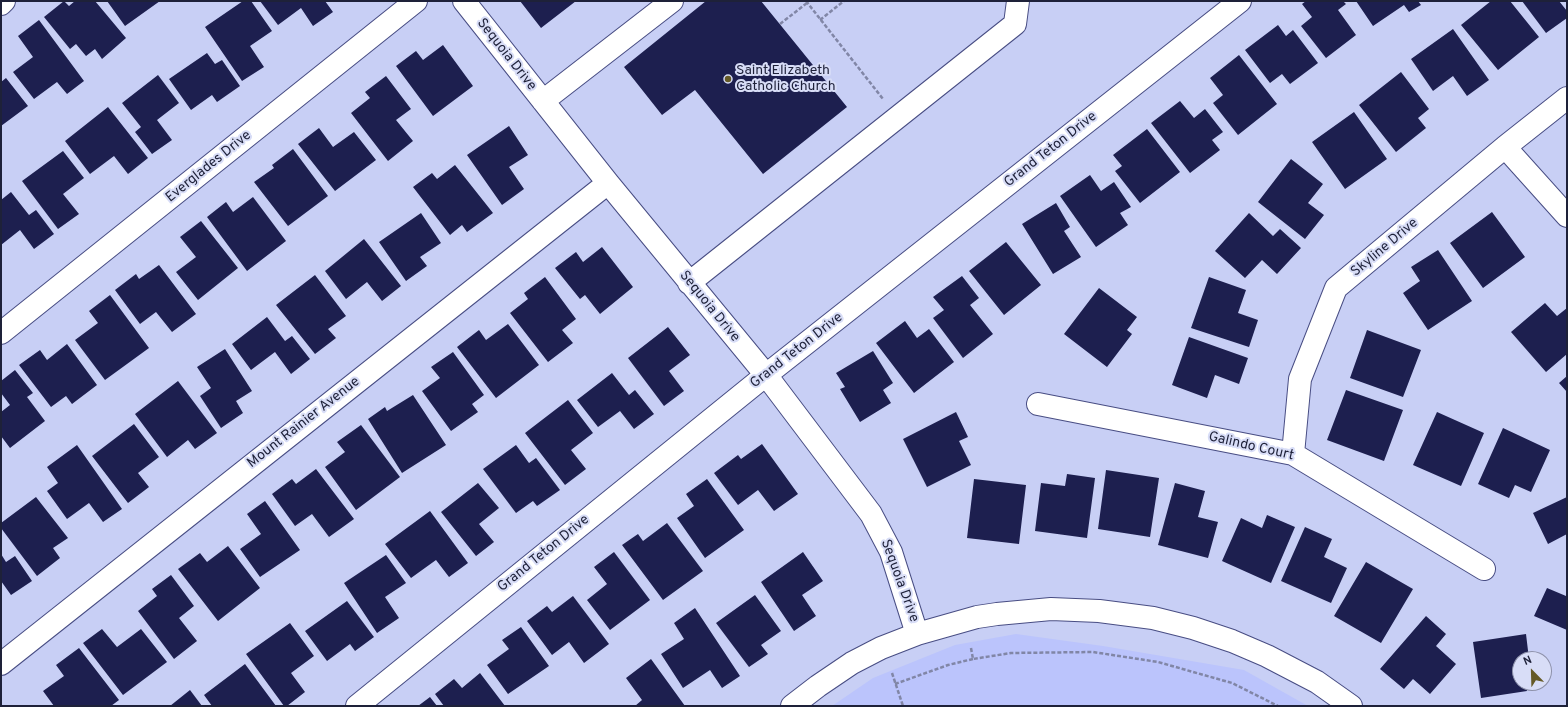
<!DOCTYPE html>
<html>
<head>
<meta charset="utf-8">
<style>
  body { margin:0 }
  #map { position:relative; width:1568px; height:707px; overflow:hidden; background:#c8cff5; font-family:Overpass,sans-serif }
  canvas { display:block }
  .frame { position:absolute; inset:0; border:2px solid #1e2139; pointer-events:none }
  .north { position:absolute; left:1512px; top:651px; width:40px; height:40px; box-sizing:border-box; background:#d8ddf7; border:1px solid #8e92ab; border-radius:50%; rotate:337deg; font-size:11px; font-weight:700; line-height:16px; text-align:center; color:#1e2139 }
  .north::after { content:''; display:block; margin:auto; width:14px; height:18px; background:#655a27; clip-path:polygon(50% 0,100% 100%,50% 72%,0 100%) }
</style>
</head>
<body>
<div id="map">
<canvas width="1568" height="707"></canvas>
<div class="frame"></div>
<div class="north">N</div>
</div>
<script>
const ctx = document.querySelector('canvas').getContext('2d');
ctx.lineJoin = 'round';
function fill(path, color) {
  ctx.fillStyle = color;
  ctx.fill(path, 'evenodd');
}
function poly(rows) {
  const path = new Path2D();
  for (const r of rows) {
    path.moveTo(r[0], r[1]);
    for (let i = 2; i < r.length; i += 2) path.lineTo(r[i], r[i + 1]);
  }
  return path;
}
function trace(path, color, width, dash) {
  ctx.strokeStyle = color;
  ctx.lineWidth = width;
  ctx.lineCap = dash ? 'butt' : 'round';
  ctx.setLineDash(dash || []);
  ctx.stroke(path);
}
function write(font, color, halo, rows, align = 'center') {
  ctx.font = font + ' Overpass,sans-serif';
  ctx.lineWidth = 4;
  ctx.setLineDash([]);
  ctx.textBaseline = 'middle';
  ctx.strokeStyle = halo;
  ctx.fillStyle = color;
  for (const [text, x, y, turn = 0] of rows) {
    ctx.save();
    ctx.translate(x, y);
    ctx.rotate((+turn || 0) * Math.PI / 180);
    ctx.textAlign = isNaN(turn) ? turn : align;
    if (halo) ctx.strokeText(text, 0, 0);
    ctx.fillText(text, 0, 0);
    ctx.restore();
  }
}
const built = poly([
  [1016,634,1103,646,1244,670,1308,706,832,706,873,678,955,645]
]);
const building = poly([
  [64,1,69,6,75,1,95,1,126,38,102,59,95,49,86,56,76,44,70,49,44,17],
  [107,1,160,1,125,26],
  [243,1,251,1,272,31,250,46,264,67,242,81,205,27],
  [260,1,325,1,333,12,313,26,301,8,278,25],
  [520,1,576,1,541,28],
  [706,1,761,1,847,107,763,174,695,90,662,115,624,67],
  [1306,1,1343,1,1346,4,1338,10,1356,35,1326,58,1301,26,1312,17,1302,4],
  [1356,1,1418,1,1421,5,1409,12,1404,5,1373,26],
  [1491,1,1510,1,1539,37,1498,70,1461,25],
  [1522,1,1559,1,1567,11,1567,18,1546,33],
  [39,20,84,81,67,94,57,82,34,99,13,72,33,57,18,36],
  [1278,25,1286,36,1293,30,1318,63,1290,84,1282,74,1270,83,1245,50],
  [1453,29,1489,80,1467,96,1453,76,1433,91,1411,59],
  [443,45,473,86,433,116,396,66,416,51,423,60],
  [207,53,215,64,222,60,240,86,217,102,212,95,191,110,169,79],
  [1239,55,1277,104,1238,135,1213,103,1223,95,1210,78],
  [1401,72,1429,109,1418,118,1426,128,1396,152,1359,105],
  [158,75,179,103,157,120,172,140,152,154,135,132,141,127,122,103],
  [386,76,411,109,396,120,413,141,388,161,351,113,370,98,365,92],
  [6,78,28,106,1,126,1,82],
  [1180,101,1194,118,1205,109,1223,132,1212,140,1220,150,1190,173,1151,123],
  [108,107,148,158,128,174,114,156,90,174,65,141],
  [1354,112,1387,159,1345,189,1312,142],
  [509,126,528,155,509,167,524,189,502,205,467,155],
  [319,128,333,147,354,132,376,160,335,191,298,144],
  [1147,129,1180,172,1140,203,1115,171,1122,166,1113,155],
  [293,149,328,196,288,226,254,182,274,168,272,165],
  [63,151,84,178,63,194,79,214,58,229,22,181],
  [1291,159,1323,184,1308,203,1324,215,1305,239,1258,202],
  [455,165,493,213,467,232,462,225,450,235,413,187,432,173,437,179],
  [1090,175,1101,191,1114,182,1131,207,1120,213,1128,225,1096,247,1060,196],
  [11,192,29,215,36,210,54,234,34,249,20,230,1,245,1,200],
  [253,197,286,241,247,271,207,217,226,202,233,212],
  [1056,203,1070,227,1064,231,1081,257,1053,274,1022,224],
  [1492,212,1525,257,1483,288,1450,243],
  [421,213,441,243,420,257,427,266,406,281,379,242],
  [1249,213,1273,236,1280,229,1301,248,1277,274,1262,260,1245,278,1215,251],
  [201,221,238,268,198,300,176,272,196,257,180,237],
  [364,239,401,286,382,301,367,282,346,299,325,271],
  [1006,242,1041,285,1004,315,969,271],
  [602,247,633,287,600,314,585,295,580,299,555,268,576,252,583,262],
  [1438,250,1472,301,1428,330,1403,293,1420,281,1411,267],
  [159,265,196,314,172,332,156,312,140,324,115,290,136,274,139,279],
  [315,275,346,316,328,329,336,338,315,354,276,305],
  [962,276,979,298,970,305,993,334,963,358,933,318,944,310,933,297],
  [545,277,576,319,562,330,573,343,548,362,510,313,528,299,524,293],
  [1209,277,1246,290,1238,313,1258,320,1249,347,1191,328],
  [1099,288,1137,317,1127,330,1132,334,1107,367,1064,334],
  [110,295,149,348,105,380,75,340,98,323,89,311],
  [1545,303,1557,316,1567,308,1567,354,1546,372,1511,332],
  [267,317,285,341,292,336,310,359,291,374,275,352,251,370,232,344],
  [905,321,917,338,929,329,954,362,914,393,876,343],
  [508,324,539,365,496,398,457,347,479,330,486,340],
  [668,327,690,355,669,371,684,391,664,406,628,358],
  [1367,330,1421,350,1403,397,1350,378],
  [1189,337,1248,358,1239,384,1215,375,1207,398,1172,385],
  [67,344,97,385,72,404,66,396,51,407,19,365,40,350,47,360],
  [225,349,252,391,236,401,243,413,221,428,200,396,211,388,197,367],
  [873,351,893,383,883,390,891,403,860,422,840,389,845,387,836,373],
  [453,352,484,395,472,404,478,412,451,431,422,391,440,378,431,367],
  [15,370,33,393,27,397,45,421,10,448,1,436,1,412,10,405,1,393,1,381],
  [612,373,629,395,635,390,654,414,634,429,620,411,598,427,577,400],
  [1567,376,1567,392,1559,383],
  [178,381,217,433,195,449,188,440,167,457,135,414],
  [1346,390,1403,410,1384,461,1327,440],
  [413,395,446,445,402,473,368,419,385,407,387,411],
  [568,400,593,433,571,450,586,469,565,485,525,433],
  [956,412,968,437,959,441,971,465,927,487,903,439],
  [1437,412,1484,433,1461,486,1413,465],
  [134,424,159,457,138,473,149,487,128,503,92,456],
  [361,425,400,477,356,510,325,467,345,452,337,442],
  [1503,428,1550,450,1531,492,1515,485,1509,498,1478,484],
  [762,444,798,494,774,511,758,490,738,505,714,473,738,455,741,459],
  [77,445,122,509,103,522,89,503,67,519,47,491,58,483,47,467],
  [516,445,529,463,536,458,560,490,537,506,533,501,516,513,483,469],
  [316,469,354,519,329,537,312,514,295,526,272,494,292,479,296,484],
  [1106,470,1159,478,1150,537,1098,529],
  [1067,474,1095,478,1087,538,1035,531,1041,483,1065,486],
  [707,479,744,530,705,558,677,518,694,506,686,494],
  [974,479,1026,485,1019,544,967,538],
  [478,483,499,508,479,524,494,542,476,556,441,512],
  [1175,483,1205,491,1198,517,1218,522,1208,558,1158,545],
  [36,497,68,538,53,548,60,558,37,576,1,528,1,523],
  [1567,497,1567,534,1548,544,1533,513],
  [265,501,300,550,260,577,240,549,261,534,247,514],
  [430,511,468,563,449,577,436,560,411,578,385,544],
  [1267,515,1295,527,1271,583,1222,561,1241,518,1262,528],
  [667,523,703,571,663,600,622,545,638,534,643,541],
  [1305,527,1332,539,1324,557,1347,568,1331,603,1281,581],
  [228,546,260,588,218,621,178,569,200,553,207,562],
  [614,552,650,600,610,630,587,600,607,584,594,567],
  [803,552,823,581,802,595,816,616,794,631,761,582],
  [1,554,6,562,15,556,32,581,11,595,1,581],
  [386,555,406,583,385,597,399,618,377,633,344,583],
  [1366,562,1413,589,1381,643,1334,616],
  [171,575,194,606,179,618,197,641,174,659,138,611,157,596,152,589],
  [1547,588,1566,596,1567,593,1567,630,1534,616],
  [755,595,781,631,761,645,768,654,749,667,716,623],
  [573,596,609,644,584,663,569,642,552,655,527,621,547,606,552,612],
  [347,601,374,637,355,651,350,644,327,661,305,631],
  [695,608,740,676,722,688,710,670,683,688,661,654,684,639,674,623],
  [1426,616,1446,634,1436,646,1456,664,1430,694,1413,679,1404,689,1380,669],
  [290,623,314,656,291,673,305,692,287,706,284,706,246,654],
  [521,627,549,666,508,694,487,665,509,649,502,640],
  [102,629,117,647,141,629,167,662,123,695,83,643],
  [1526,634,1529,659,1520,659,1520,683,1526,683,1527,691,1481,698,1473,642],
  [79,648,119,700,111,706,54,706,43,691,64,676,56,665],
  [651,659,685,706,635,706,642,700,626,678],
  [245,664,276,706,212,706,204,695],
  [480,673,505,706,444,706,435,694,454,679,462,688],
  [190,690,202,706,170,706],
  [430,697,437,706,418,706]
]);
const path = poly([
  [806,1,883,99],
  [820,20,844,1],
  [780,24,807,3],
  [971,648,973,659,1011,653,1093,652,1158,662,1232,683,1278,706],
  [892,673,903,706],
  [895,684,948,665,973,659]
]);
const minor = poly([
  [464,1,608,183,766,375,871,514,891,552,917,634],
  [1,4,4,1],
  [543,101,672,1],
  [1505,147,1567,216],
  [689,283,1015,24,1018,1],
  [1,333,416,1],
  [1038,404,1293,454,1484,569],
  [1293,454,1300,379,1336,288,1505,147,1567,98],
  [1,664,608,183],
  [357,706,766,375,1240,1],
  [792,706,818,686,852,663,881,648,917,634,977,617,997,614,1051,609,1099,611,1153,618,1193,628,1232,641,1267,656,1317,682,1351,706]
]);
const markers = [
  [728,79,4,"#655a27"]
];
const streetNames = [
  ["Sequoia Drive",506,55,52],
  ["Grand Teton Drive",1051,150,-38],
  ["Everglades Drive",209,167,-39],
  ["Skyline Drive",1385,248,-40],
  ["Sequoia Drive",709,307,51],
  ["Grand Teton Drive",797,351,-38],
  ["Mount Rainier Avenue",304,423,-38],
  ["Galindo Court",1251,447,13],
  ["Grand Teton Drive",544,554,-39],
  ["Sequoia Drive",899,581,70]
];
const poiNames = [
  ["Saint Elizabeth",736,71],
  ["Catholic Church",736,87]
];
fill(built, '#bbc4fc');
fill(building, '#1d1f4f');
trace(minor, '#484d83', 24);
trace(path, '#8186a6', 2.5, [4, 2]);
trace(minor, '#fff', 22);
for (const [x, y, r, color] of markers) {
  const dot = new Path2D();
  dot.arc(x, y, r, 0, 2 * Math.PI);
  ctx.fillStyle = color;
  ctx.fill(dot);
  trace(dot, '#d8ddf7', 1.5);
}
write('14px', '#1e2139', '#d8ddf7', streetNames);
write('14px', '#1e2139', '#d8ddf7', poiNames, 'left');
</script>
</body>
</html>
